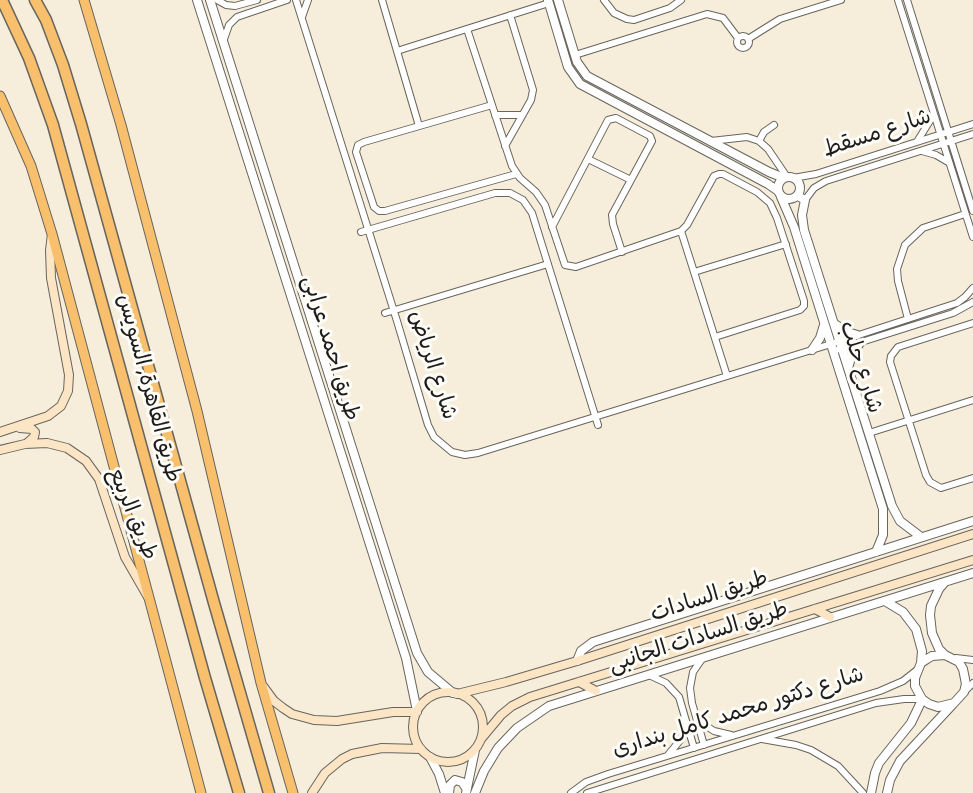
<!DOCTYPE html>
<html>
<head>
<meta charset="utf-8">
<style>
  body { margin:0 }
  canvas { display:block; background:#f6edda }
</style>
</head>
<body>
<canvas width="973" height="793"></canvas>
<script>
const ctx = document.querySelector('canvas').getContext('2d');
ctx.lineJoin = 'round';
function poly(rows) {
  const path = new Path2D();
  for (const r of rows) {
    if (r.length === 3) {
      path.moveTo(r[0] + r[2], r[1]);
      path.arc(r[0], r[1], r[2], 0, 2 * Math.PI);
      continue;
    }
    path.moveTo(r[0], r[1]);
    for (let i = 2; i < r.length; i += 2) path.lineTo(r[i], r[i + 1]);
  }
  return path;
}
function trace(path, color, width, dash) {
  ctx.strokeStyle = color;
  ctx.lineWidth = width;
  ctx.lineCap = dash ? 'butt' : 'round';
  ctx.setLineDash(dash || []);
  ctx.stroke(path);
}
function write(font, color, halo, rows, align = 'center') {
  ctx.font = font + ' Dekko,"Playpen Sans Arabic",sans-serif';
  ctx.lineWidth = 6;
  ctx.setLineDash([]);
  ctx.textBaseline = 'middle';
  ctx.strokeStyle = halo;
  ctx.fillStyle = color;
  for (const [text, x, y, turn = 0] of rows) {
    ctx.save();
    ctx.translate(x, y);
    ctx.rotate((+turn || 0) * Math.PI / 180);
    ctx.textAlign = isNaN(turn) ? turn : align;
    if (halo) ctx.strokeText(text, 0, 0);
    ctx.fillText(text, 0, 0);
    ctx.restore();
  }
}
const minor = poly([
  [217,0,226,5,235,6,257,0],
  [296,0,397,321,428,425,434,437,452,452,465,455,478,453,831,344,957,303,965,297,973,288],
  [382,0,419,126],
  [604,0,614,13,627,19,634,20,670,8,681,0],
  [898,0,973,237],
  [907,0,973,211],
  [302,17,308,0],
  [467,29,512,166,520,178,536,192,545,205,565,265,576,267,681,231,687,225,714,176,719,174,723,174,757,192,770,203,777,218,804,301,804,306,800,310,715,337],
  [743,42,6],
  [748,39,780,19,841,0],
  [223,42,229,25,237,17,287,0],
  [397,51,549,3],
  [575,55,707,14,723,18,738,38],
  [492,105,364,142,358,145,356,152,374,207,379,211,385,211,516,174],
  [495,115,522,115],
  [918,140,933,116],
  [711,141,747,137,759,141,768,149,787,177],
  [759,141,764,132,774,125],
  [505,146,531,100,533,90,510,15],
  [922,151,936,155,948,162],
  [588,159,631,180],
  [793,178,816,174,973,124],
  [805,200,814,188,826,181,973,134],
  [552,227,608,120,616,118,650,136,652,141,612,215,613,224,622,252],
  [681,231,727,376],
  [361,232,495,193,510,193,523,200,532,213,598,425],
  [694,272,786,244],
  [385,313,548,264],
  [908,319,898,281,897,269,905,245,923,228,965,214],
  [973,323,898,347,891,356,890,362,926,475,930,482,941,488,973,478],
  [833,351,953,313,973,302],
  [869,433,973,400],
  [956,658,973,660],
  [702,659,693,672,690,688,692,703,704,745],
  [649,675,666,683,679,697,694,748],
  [964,692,973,683],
  [697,720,714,731,731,735],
  [762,739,796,745,811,750,838,766,863,793],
  [668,755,682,738,687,723],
  [571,793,586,782,608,774,880,691,903,681,917,670],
  [587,793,876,703,904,699,922,699]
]);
const tertiary = poly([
  [197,0,406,658,417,711],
  [210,0,417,653,428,672,453,693],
  [548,0,568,67,580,84,768,184,778,191],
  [558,0,577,62,587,76,769,172,784,178],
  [789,188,11],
  [798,196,805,200,802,215,804,230,892,506,900,521,921,537],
  [781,197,794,227,883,509,883,535,876,552],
  [835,324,845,331,857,335],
  [812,350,820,338,824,325],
  [849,365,852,354,860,343],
  [885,601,903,612,916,629,922,651,921,663],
  [945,655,932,656,927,659,921,663,915,678,915,686,922,699,929,704,938,707,954,703,964,692,966,684,963,669,959,662,945,655,939,649,932,633,930,615,931,606,939,589,945,582],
  [577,661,581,651,593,642,973,521],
  [430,757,439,774,445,793],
  [449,793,450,785,455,780,462,782,466,788],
  [466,793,475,750],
  [475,793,484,771,498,748,517,728,549,706,973,573],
  [871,793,875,773,879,763,911,723,922,700],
  [887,793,890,780,900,761,953,704]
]);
const secondary = poly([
  [20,428,32,429,35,432,34,437,26,444],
  [0,432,48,416,61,406,68,391,69,375,51,278,50,250,52,234],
  [0,450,25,444,47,443,67,448,86,461,99,479,125,557,148,597],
  [815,609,830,617],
  [579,682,596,691],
  [263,686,274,701,283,708,292,714,314,720,337,721,393,712,417,712],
  [448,727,35],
  [457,694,506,682,577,661,973,534],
  [481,739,501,715,512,706,530,697,973,560],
  [312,793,325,773,342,759,352,754,382,748,421,749]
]);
const trunk = poly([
  [84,0,121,125,197,411,261,683,293,793],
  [0,96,31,166,52,234,201,793]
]);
const motorway = poly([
  [2,0,29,58,53,125,205,678,239,793],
  [35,0,46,20,63,65,81,124,214,603,269,793]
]);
const streetNames = [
  ["شارع مسقط",878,136,-18],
  ["طريق احمد عرابى",328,349,73],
  ["شارع الرياض",430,366,72],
  ["شارع حلب",858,368,72],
  ["طريق القاهرة, السويس",146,389,75],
  ["طريق الربيع",130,515,68],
  ["طريق السادات",710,599,-18],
  ["طريق السادات الجانبى",699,640,-18],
  ["شارع دكتور محمد كامل بندارى",739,715,-17]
];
trace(minor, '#68655e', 8);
trace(tertiary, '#68655e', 10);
trace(secondary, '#68655e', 10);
trace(trunk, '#68655e', 11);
trace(motorway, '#68655e', 13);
trace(minor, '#fff', 6);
trace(tertiary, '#fff', 8);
trace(secondary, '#fce5c4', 8);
trace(trunk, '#f8bf6c', 9);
trace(motorway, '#f8bf6c', 10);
write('22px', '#1c1c1c', '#fdfcf7', streetNames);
</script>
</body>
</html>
